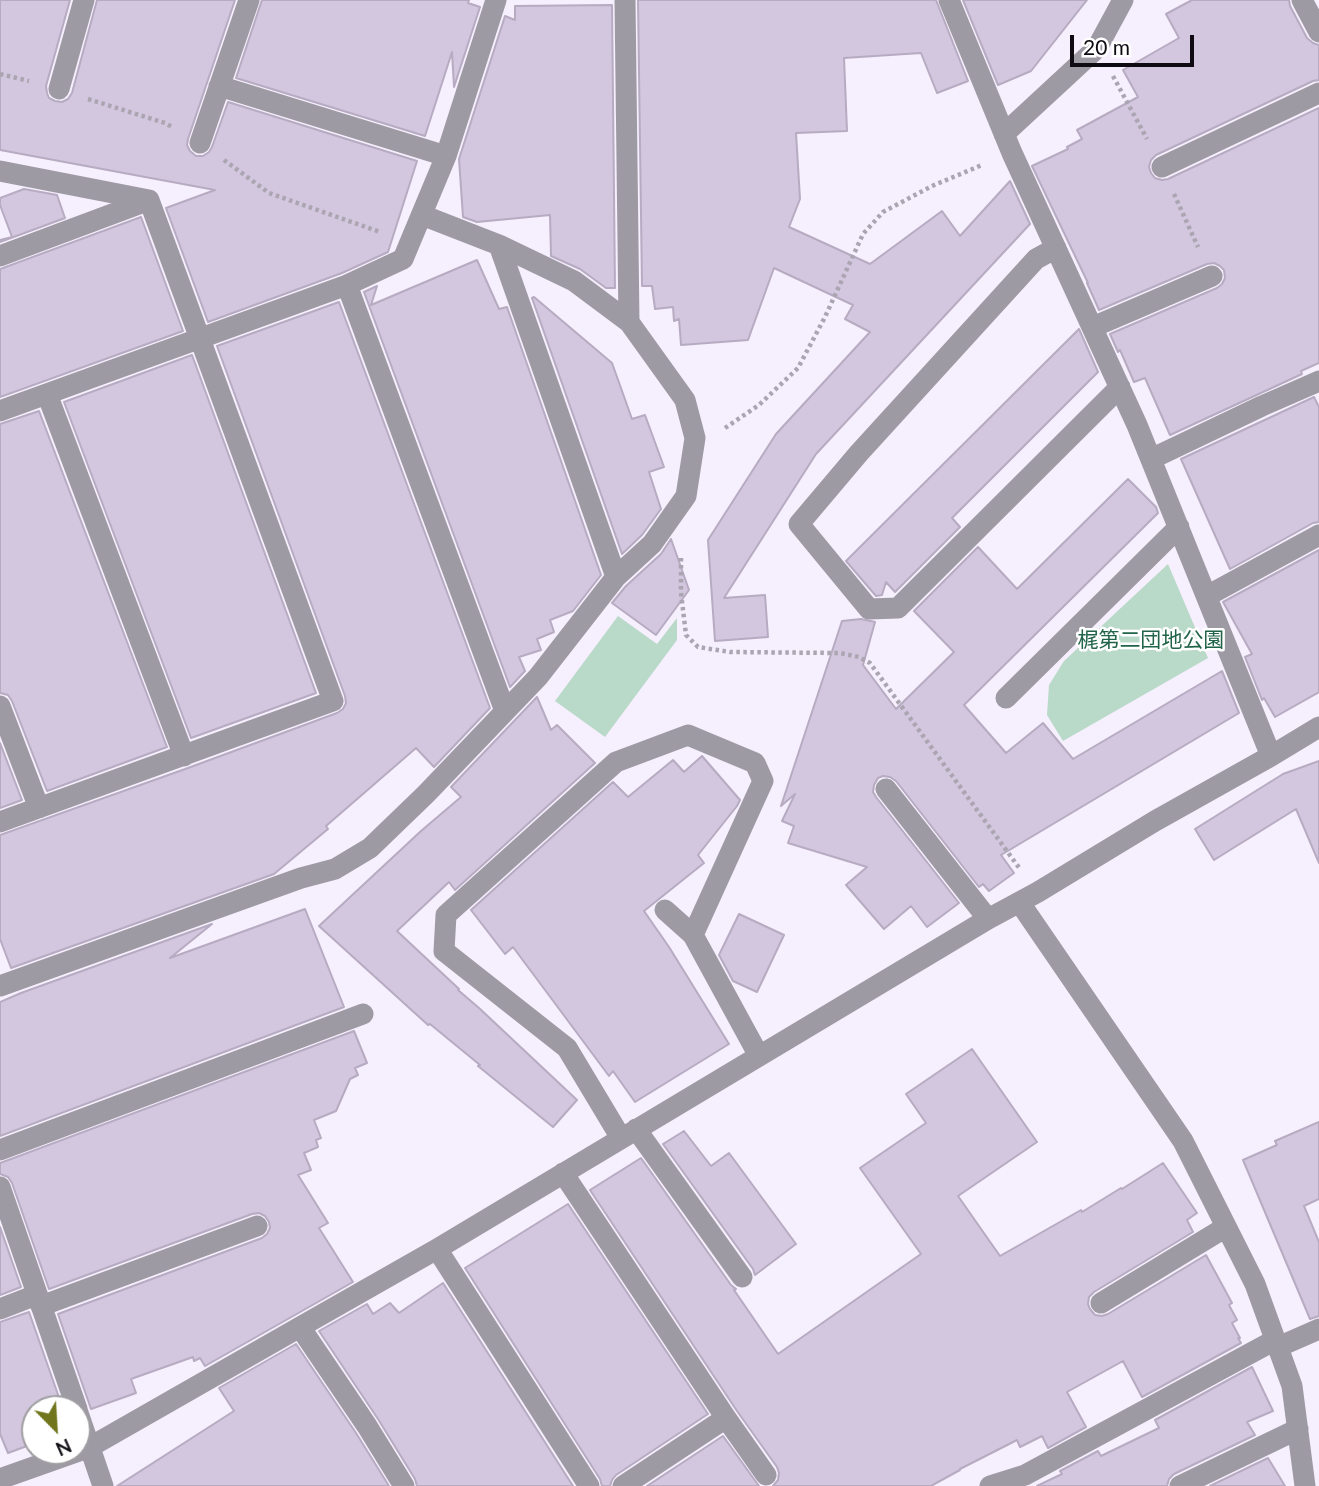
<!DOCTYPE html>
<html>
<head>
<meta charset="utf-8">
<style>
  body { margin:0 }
  #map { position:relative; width:1319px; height:1486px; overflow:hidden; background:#f6effd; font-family:Lato,sans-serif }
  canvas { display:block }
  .north { position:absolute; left:21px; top:1395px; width:70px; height:70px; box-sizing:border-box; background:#fff; border:2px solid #9f9da1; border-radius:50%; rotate:156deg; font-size:19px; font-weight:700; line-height:28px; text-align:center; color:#0f0b13 }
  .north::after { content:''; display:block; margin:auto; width:24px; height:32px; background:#71761e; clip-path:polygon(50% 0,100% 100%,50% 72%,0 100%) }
  .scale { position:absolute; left:1070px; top:35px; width:124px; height:32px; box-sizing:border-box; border:4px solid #0f0b13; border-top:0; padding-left:9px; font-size:21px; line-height:24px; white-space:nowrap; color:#0f0b13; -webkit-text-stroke:5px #fff; paint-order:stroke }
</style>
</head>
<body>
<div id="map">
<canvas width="1319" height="1486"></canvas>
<div class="north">N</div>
<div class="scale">20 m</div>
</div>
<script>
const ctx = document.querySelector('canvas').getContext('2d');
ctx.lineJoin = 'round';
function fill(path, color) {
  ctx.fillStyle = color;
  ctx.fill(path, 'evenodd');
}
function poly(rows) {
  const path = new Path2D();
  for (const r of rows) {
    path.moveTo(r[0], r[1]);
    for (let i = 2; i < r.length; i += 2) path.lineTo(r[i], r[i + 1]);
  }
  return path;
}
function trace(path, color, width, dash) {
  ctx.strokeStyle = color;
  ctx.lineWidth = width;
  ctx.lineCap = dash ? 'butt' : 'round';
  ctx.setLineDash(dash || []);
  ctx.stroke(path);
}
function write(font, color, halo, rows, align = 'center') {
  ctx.font = font + ' Lato,"Noto Sans JP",sans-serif';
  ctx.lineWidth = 5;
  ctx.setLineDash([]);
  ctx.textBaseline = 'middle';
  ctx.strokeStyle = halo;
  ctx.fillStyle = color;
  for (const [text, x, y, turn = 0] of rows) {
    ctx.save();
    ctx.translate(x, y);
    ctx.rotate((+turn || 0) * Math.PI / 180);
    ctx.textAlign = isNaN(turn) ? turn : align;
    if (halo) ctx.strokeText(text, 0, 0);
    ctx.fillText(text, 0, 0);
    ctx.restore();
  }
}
const green = poly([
  [1168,564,1208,658,1063,741,1047,715,1049,685,1064,661],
  [618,616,657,644,677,618,677,640,605,737,555,701]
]);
const building = poly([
  [0,0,70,0,46,86,47,93,49,98,55,101,62,102,68,99,72,93,97,0,235,0,188,139,187,145,190,151,196,156,203,156,209,152,212,147,228,102,417,161,388,252,342,273,208,322,166,208,215,190,0,150,0,0],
  [262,0,469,0,468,3,480,7,454,87,452,52,425,136,236,78,262,0],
  [638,0,936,0,968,81,937,93,921,53,844,58,847,131,796,133,800,199,789,227,870,264,942,211,960,236,1010,181,1030,224,816,454,724,598,765,595,768,637,715,641,708,540,776,434,870,332,845,319,853,305,774,268,748,340,681,345,679,319,674,321,673,307,655,309,652,286,642,286,638,0],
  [963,0,1087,0,1031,71,998,85,963,0],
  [1192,0,1289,0,1290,6,1307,38,1313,43,1319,45,1319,80,1313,81,1156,155,1151,160,1149,167,1151,173,1155,178,1162,180,1168,179,1319,108,1319,363,1301,371,1302,374,1170,435,1145,378,1134,382,1120,350,1118,352,1110,334,1217,288,1222,284,1225,278,1224,270,1220,266,1214,263,1207,264,1099,310,1087,283,1088,283,1032,166,1068,149,1067,147,1082,139,1077,130,1138,97,1123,70,1179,38,1166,14,1192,0],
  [612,5,615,288,606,288,580,269,551,256,550,215,477,222,463,217,459,159,505,16,515,20,515,6,612,5],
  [24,189,57,195,65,218,0,242,0,240,12,237,0,205,0,198,24,189],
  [141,217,183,331,0,397,0,269,141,217],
  [477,260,499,309,507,307,601,575,573,611,550,620,554,632,537,639,541,650,519,657,525,671,510,687,364,292,377,286,371,305,477,260],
  [534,297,612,363,632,419,645,415,664,467,649,472,661,509,642,535,622,554,532,298,534,297],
  [339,302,490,708,434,767,416,748,326,826,328,829,274,874,11,968,0,939,0,835,188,768,337,713,343,709,346,703,345,696,217,346,339,302],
  [1079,329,1098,372,952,518,960,527,895,592,886,582,882,595,876,596,846,561,1079,329],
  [192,355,316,693,191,738,64,402,192,355],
  [1314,397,1319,407,1319,522,1313,523,1230,569,1181,459,1314,397],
  [39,411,167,747,47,791,12,701,8,695,0,693,0,424,39,411],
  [1128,479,1156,507,1158,513,964,705,1006,753,1043,723,1073,759,1222,671,1239,713,1001,855,1014,873,989,891,983,884,979,887,896,781,890,777,883,776,878,778,874,785,873,792,876,797,959,903,927,927,911,906,884,929,846,885,867,867,788,843,794,826,782,821,795,794,781,806,842,621,861,619,875,622,863,665,896,709,954,652,914,611,978,547,1017,589,1128,479],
  [671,539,689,590,656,635,612,603,626,586,661,554,671,539],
  [1319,550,1319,692,1275,717,1264,698,1262,700,1245,657,1252,654,1223,602,1319,550],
  [537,697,551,730,557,725,595,763,455,890,449,882,397,931,459,989,458,990,479,1008,577,1100,553,1127,478,1066,480,1065,430,1024,428,1025,319,926,421,831,461,797,451,787,537,697],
  [0,743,22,800,0,808,0,743],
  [702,756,740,800,737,806,698,855,704,863,644,911,669,947,729,1044,635,1102,613,1071,609,1076,513,947,505,954,471,910,613,782,628,797,673,760,684,772,702,756],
  [1319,761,1319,863,1296,809,1214,860,1195,829,1283,774,1319,761],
  [305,909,344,1007,0,1136,0,1002,21,993,212,924,170,958,305,909],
  [739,914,784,935,757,992,733,981,719,955,739,914],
  [354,1031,367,1063,355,1068,358,1075,350,1079,336,1111,314,1120,321,1138,316,1140,318,1147,304,1153,311,1170,298,1175,328,1223,319,1228,353,1282,205,1366,200,1358,194,1361,193,1357,131,1379,136,1393,91,1409,58,1314,262,1238,267,1234,270,1228,269,1222,265,1216,259,1213,252,1214,49,1289,12,1183,8,1177,0,1174,0,1163,354,1031],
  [972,1049,1037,1142,958,1196,1000,1256,1081,1210,1082,1212,1121,1188,1122,1189,1163,1163,1197,1213,1187,1220,1193,1232,1094,1292,1089,1297,1088,1304,1090,1309,1095,1315,1102,1316,1108,1314,1206,1255,1232,1303,1229,1305,1237,1320,1232,1323,1240,1338,1238,1338,1241,1343,1142,1397,1123,1361,1067,1392,1086,1427,1048,1448,1042,1436,1020,1447,1017,1440,960,1469,960,1470,931,1486,773,1486,778,1480,779,1473,777,1467,737,1411,590,1190,641,1158,731,1285,736,1289,734,1290,778,1354,921,1254,860,1168,926,1123,906,1094,972,1049],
  [1319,1122,1319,1199,1304,1206,1319,1242,1319,1316,1310,1319,1243,1160,1277,1145,1275,1141,1319,1122],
  [684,1131,711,1166,729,1153,796,1244,755,1275,753,1269,663,1144,684,1131],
  [568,1204,708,1414,616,1475,612,1480,610,1486,602,1486,600,1479,465,1268,568,1204],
  [0,1227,21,1287,0,1295,0,1227],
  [443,1283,573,1486,417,1486,415,1479,378,1419,319,1331,367,1304,373,1314,390,1303,399,1313,443,1283],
  [29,1312,63,1409,35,1409,35,1443,8,1453,0,1434,0,1322,29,1312],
  [296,1344,356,1433,389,1486,117,1486,234,1411,219,1388,296,1344],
  [1252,1367,1273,1411,1247,1422,1255,1435,1174,1474,1169,1479,1167,1486,1037,1486,1062,1474,1060,1471,1098,1451,1101,1456,1159,1428,1155,1420,1252,1367],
  [723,1436,759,1486,647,1486,723,1436],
  [1268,1458,1285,1486,1210,1486,1268,1458]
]);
const path = poly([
  [0,74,29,81],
  [1113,76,1147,139],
  [88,99,165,123,172,127],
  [224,160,269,193,380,232],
  [1174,194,1198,247],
  [725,428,759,405,798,368,825,317,863,234,883,212,932,186,982,165],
  [681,558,681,593,686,635,698,647,730,652,840,653,859,657,870,663,1020,869]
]);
const minor = poly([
  [625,0,629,322],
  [949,0,1012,153,1137,425,1271,756],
  [1302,0,1319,32],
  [219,86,446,156],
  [59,89,84,0],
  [1004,134,1097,48,1123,0],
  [200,143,249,0],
  [1162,167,1319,93],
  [0,171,149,200,333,701,0,822],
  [499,245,616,577],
  [1056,248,1036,259,859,453,799,524,869,609,898,608,1120,387],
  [0,256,147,201],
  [347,285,505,711],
  [1093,327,1212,276],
  [47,394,184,756],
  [0,411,347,285,403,259,446,156,496,0],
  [1151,459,1262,406,1319,381],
  [1207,596,1319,535],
  [1006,698,1179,527],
  [0,706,39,808],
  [886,789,988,919],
  [1020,903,1183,1141,1255,1284,1292,1386,1305,1486],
  [665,910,693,935,759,1056],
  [0,986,301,878,335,869,370,848,426,794,538,677,616,577,652,544,686,496,695,438,685,400,629,322,574,281,499,245,422,215],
  [636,1129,742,1277],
  [621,1138,567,1048,444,951,446,915,616,762,688,735,755,763,763,781,693,935],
  [0,1150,363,1014],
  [563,1173,726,1418,623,1486],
  [0,1187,77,1409],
  [437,1249,589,1486],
  [1101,1303,1226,1227],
  [41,1306,257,1226],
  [0,1309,36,1295],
  [300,1327,367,1426,404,1486],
  [1278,1347,1319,1329],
  [77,1410,103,1486],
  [726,1418,766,1475],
  [0,1479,90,1447,300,1327,437,1249,988,919,1038,892,1155,821,1271,756,1319,727],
  [990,1486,1025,1475,1275,1340],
  [1180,1486,1298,1429]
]);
const parkNames = [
  ["梶第二団地公園",1151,640]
];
fill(green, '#b9d9c9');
fill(building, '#d2c7de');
trace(building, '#b7abc2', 2);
trace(path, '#aba5b1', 4.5, [3.5, 3.5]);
trace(minor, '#9e9aa4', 21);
write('21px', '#226449', '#fff', parkNames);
</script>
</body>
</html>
